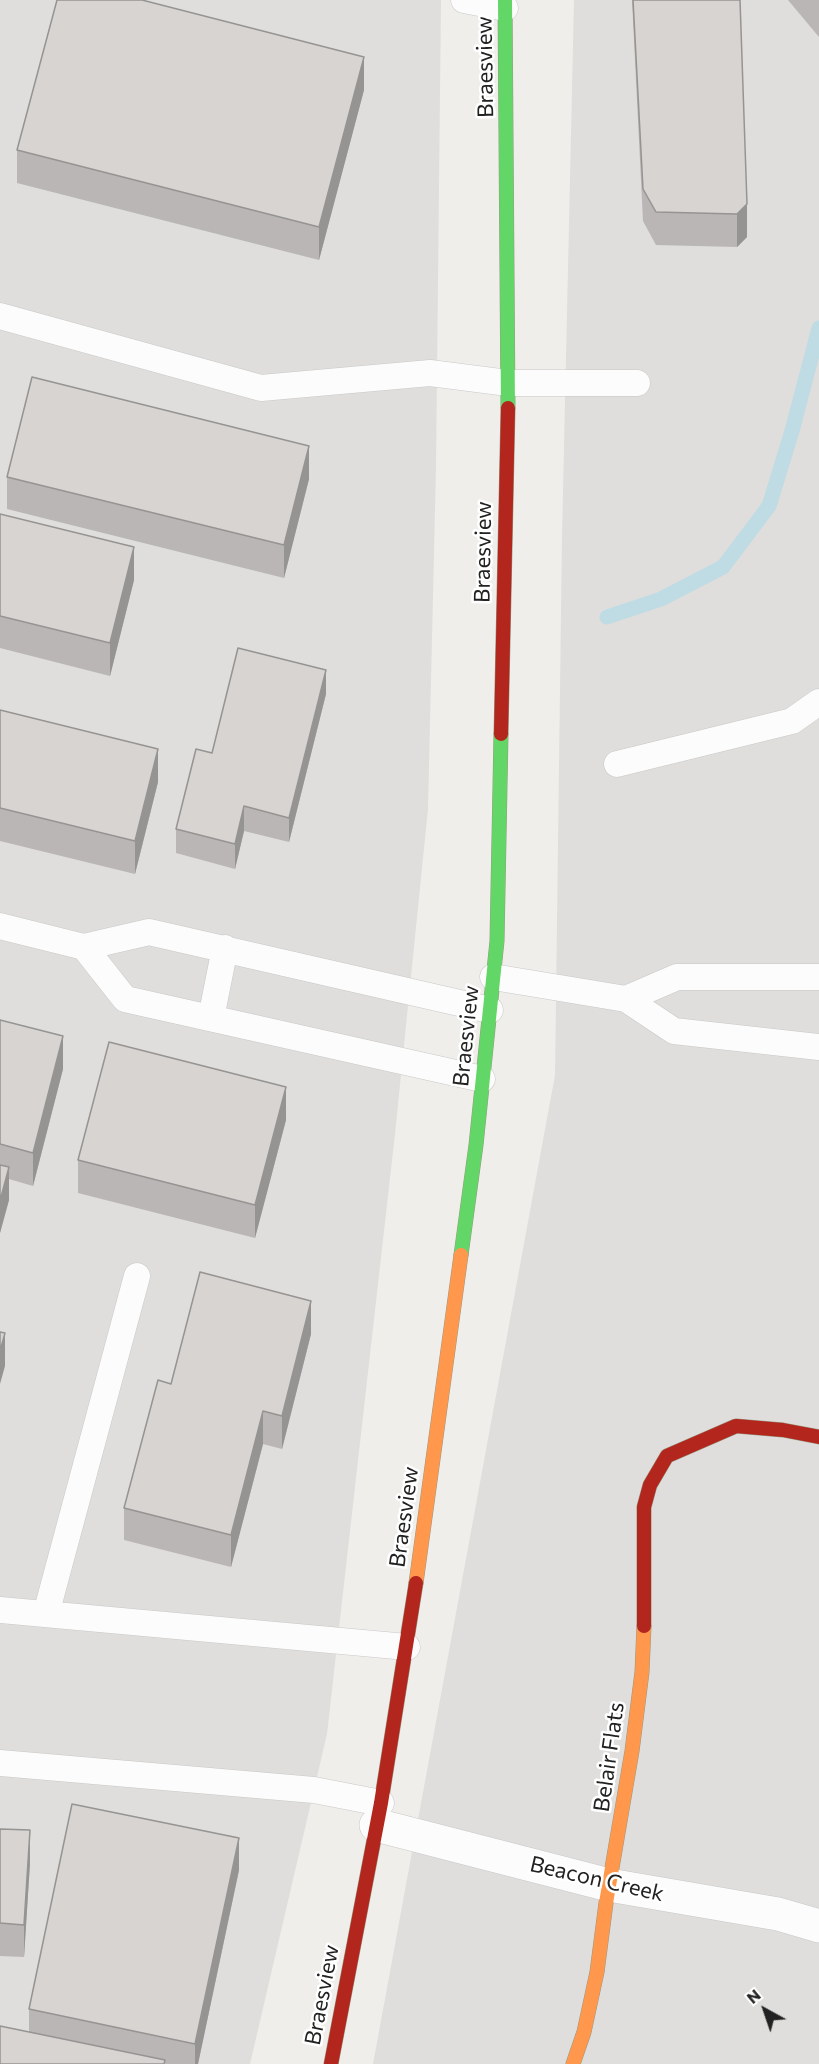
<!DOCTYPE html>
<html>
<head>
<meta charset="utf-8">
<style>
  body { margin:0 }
  #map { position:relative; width:819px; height:2064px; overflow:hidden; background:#f0eeeb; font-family:Commissioner,sans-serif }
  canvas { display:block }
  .north { position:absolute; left:735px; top:1980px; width:60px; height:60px; -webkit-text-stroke:4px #fff; paint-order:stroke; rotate:320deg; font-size:16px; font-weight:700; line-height:24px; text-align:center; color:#222 }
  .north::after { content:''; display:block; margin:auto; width:21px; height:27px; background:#222; clip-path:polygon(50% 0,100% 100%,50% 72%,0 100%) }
</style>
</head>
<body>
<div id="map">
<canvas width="819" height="2064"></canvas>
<div class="north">N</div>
</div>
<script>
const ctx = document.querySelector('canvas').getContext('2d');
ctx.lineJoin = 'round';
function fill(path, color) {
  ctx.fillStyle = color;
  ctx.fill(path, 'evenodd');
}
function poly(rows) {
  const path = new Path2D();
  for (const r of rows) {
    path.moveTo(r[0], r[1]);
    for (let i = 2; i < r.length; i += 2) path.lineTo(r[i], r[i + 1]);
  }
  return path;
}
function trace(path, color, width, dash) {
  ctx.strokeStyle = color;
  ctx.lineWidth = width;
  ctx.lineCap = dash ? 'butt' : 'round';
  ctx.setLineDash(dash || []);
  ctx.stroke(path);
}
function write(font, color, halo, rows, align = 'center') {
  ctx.font = font + ' Commissioner,sans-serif';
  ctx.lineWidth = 5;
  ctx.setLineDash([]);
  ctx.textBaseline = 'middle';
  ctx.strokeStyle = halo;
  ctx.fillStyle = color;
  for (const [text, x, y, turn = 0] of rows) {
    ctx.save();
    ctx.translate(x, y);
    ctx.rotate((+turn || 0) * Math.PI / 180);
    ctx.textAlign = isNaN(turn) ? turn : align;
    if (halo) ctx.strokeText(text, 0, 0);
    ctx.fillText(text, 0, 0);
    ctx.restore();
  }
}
const residential = poly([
  [0,0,441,0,436,467,428,809,395,1134,327,1734,250,2064,0,2064],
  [574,0,819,0,819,2064,373,2064,555,1075,562,536]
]);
const stream = poly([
  [607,617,661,599,723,567,769,506,792,431,819,328]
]);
const lane = poly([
  [464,0,505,8],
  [0,316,261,388,430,373,508,383,637,383],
  [617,764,792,721,819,702],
  [0,926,84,947,149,932,490,1010],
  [84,947,125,999,482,1079],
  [493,977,626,999,674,1031,819,1047],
  [626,999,677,977,819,977],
  [211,1018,225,948],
  [0,1610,407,1647],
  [46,1614,137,1276],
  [0,1763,314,1790,381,1803]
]);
const street = poly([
  [376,1825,609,1885,778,1914,819,1926]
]);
const fast = poly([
  [505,0,508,408],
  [461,1255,476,1145,497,941,501,734]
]);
const slow = poly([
  [416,1583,461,1255],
  [573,2064,584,2032,597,1972,606,1903,632,1751,642,1672,644,1626]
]);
const jam = poly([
  [501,734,508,408],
  [644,1626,644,1507,650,1485,667,1456,736,1426,783,1430,819,1437],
  [331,2064,381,1803,416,1583]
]);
const wall = poly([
  [632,0,740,0,747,237,737,247,656,245,643,221],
  [788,0,819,0,819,37],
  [364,90,319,260,17,183,17,150],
  [7,477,309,479,284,578,7,509],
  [0,514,134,580,110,676,0,648],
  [326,694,289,842,244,831,235,869,176,853,176,829,212,753],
  [0,710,158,782,135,874,0,841],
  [0,1020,63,1069,33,1186,9,1179,9,1200,0,1233],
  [286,1120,255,1238,78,1193,78,1160],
  [311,1334,282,1449,263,1444,231,1567,124,1540,124,1508,171,1384],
  [0,1829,30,1863,24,1957,0,1956],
  [239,1870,198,2064,0,2064,29,2032,29,2009]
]);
const shadedWall = poly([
  [364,57,364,90,319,260,319,227],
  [747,204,747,237,737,247,737,214],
  [309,446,309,479,284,578,284,545],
  [134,547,134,580,110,676,110,643],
  [326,670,326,694,289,842,289,818],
  [158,749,158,782,135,874,135,841],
  [244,806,244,831,235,869,235,844],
  [63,1036,63,1069,33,1186,33,1153],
  [286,1087,286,1120,255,1238,255,1205],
  [9,1167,9,1200,0,1233,0,1201],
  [311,1301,311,1334,282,1449,282,1416],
  [5,1333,5,1366,0,1384,0,1351],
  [263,1411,263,1444,231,1567,231,1535],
  [30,1830,30,1863,24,1957,24,1925],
  [239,1838,239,1870,198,2064,195,2064,195,2044]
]);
const building = poly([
  [57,0,142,0,364,57,319,227,17,150,57,0],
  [633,0,740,0,747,204,737,214,656,212,643,189,633,0],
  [32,377,309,446,284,545,7,477,32,377],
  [0,514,134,547,110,643,0,616,0,514],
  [238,648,326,670,289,818,244,806,235,844,176,829,196,749,212,753,238,648],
  [0,710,158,749,135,841,0,808,0,710],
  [0,1020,63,1036,33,1153,0,1144,0,1020],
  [109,1042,286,1087,255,1205,78,1160,109,1042],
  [0,1165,9,1167,0,1201,0,1165],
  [200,1272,311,1301,282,1416,263,1411,231,1535,124,1508,158,1380,171,1384,200,1272],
  [0,1332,5,1333,0,1351,0,1332],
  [72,1804,239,1838,195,2044,29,2009,72,1804],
  [0,1829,30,1830,24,1925,0,1923,0,1829],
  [0,2026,165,2060,164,2064,0,2064,0,2026]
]);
const streetNames = [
  ["Braesview",485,67,-91],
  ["Braesview",483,552,-89],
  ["Braesview",466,1036,-84],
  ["Braesview",404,1517,-82],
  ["Belair Flats",609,1757,-82],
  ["Beacon Creek",597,1879,13],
  ["Braesview",322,1995,-79]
];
fill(residential, '#dfdedc');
trace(stream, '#bfdbe3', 15);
trace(lane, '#c9c8c7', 27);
trace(street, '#c9c8c7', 34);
trace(fast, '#999a82', 15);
trace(slow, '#999a82', 15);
trace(jam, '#999a82', 15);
trace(lane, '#fdfcfc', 26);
trace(street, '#fdfcfc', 33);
trace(fast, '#63d668', 14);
trace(slow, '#ff974d', 14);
trace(jam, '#b3261e', 14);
fill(wall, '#b9b6b5');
fill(shadedWall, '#969493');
fill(building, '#d7d4d2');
trace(building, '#969493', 1.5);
write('22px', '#222', '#fff', streetNames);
</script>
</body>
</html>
